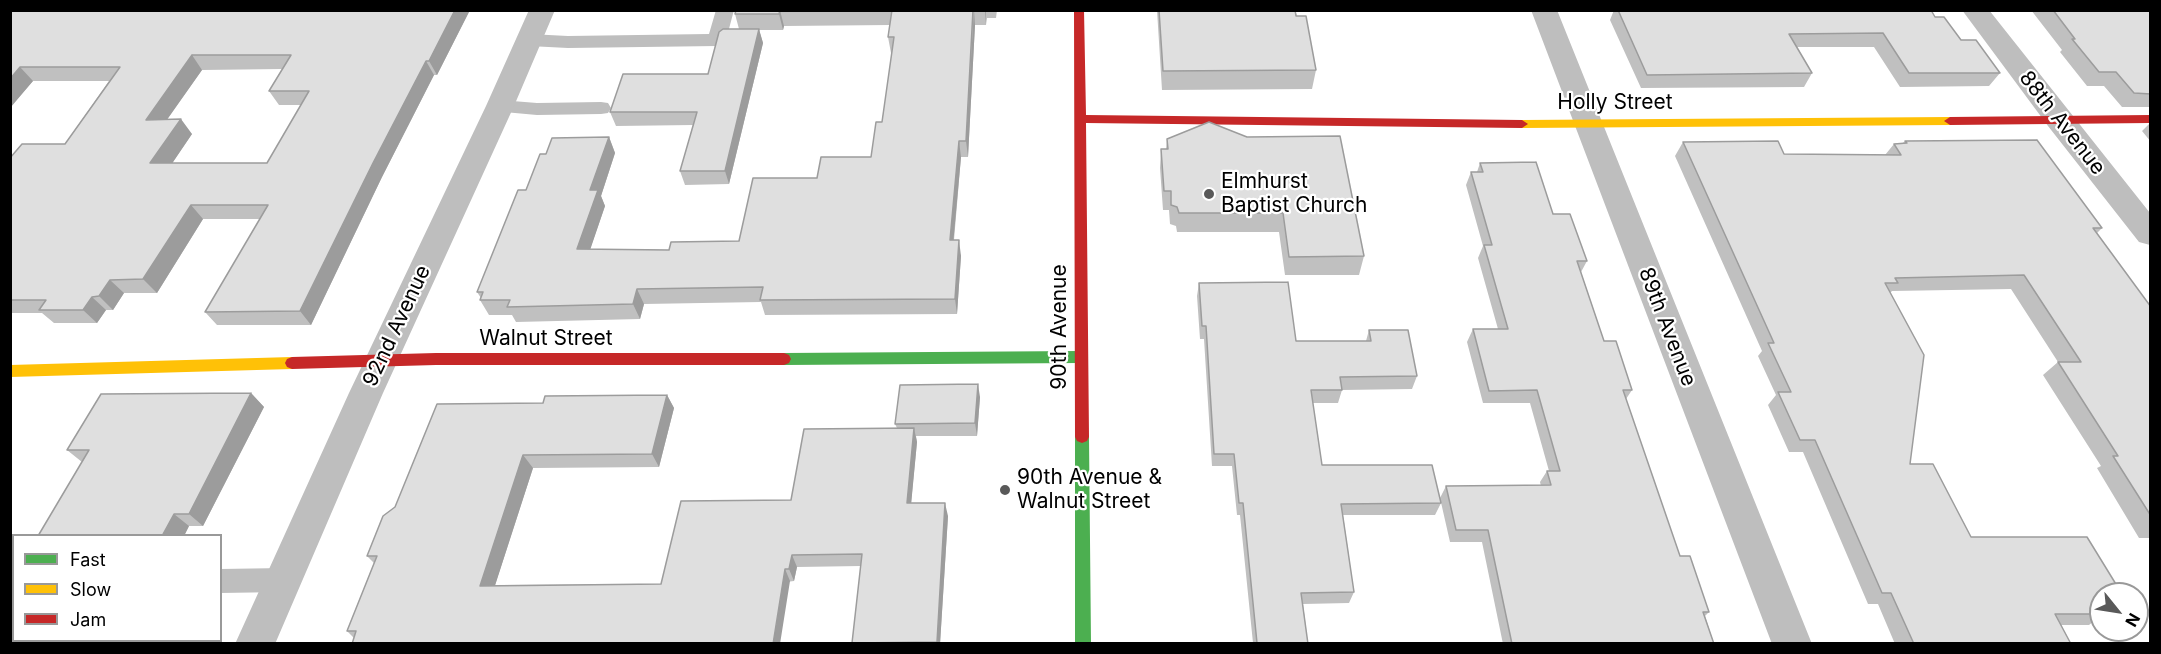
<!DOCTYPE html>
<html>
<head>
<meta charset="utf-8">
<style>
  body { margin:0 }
  #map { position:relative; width:2161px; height:654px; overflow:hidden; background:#fff; font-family:Inter,sans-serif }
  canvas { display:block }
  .frame { position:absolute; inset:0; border:12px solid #000; pointer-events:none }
  .legend { position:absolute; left:12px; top:534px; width:210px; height:108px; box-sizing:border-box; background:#fff; border:2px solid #999; margin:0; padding:8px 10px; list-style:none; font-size:18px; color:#000 }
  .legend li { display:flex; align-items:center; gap:12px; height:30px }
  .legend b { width:30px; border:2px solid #999 }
  .north { position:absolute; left:2089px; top:582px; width:60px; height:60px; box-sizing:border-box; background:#fff; border:2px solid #999; border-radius:50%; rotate:120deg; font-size:16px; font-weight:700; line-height:24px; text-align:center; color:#000 }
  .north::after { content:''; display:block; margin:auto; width:21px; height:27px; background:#595959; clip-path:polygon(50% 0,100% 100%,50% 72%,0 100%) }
</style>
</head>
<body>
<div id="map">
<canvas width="2161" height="654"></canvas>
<div class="frame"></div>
<ul class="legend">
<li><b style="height:8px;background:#4caf50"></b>Fast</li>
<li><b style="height:8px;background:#ffc107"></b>Slow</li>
<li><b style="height:8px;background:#c62828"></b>Jam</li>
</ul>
<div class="north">N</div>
</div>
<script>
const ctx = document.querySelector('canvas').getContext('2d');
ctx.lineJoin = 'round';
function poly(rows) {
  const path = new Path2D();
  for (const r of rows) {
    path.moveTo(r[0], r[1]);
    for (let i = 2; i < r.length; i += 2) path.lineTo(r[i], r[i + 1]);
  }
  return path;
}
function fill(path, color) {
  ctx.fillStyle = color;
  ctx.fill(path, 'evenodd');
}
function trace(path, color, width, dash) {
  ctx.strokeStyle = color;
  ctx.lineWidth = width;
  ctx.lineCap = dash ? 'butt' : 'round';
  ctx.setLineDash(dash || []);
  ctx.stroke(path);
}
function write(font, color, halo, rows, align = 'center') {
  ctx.font = font + ' Inter,sans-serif';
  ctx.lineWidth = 4.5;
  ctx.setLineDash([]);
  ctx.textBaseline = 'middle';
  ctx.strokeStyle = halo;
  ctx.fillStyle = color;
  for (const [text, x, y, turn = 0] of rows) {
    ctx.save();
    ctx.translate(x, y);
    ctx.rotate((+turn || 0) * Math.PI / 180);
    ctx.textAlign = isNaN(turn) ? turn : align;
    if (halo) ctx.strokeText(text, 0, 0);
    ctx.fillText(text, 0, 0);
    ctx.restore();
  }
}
const lane = poly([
  [716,10,734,10,726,40,723,44,717,46,568,48,529,46,523,44,520,40,523,36,529,34,568,36,709,34,716,10],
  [500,100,537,103,601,102,608,103,611,108,608,113,601,114,537,115,493,111,490,106,493,101,500,100],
  [284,568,293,571,297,580,293,589,284,592,220,593,220,569,284,568]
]);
const street = poly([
  [529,10,555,10,514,106,383,393,275,644,235,644,349,393,486,106,529,10],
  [1531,10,1557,10,1812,644,1772,644,1531,10],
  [1962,10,1989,10,2150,213,2150,245,2139,242,2048,126,1962,10]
]);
const fast = poly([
  [1081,351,1086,353,1088,357,1086,361,1081,363,784,365,779,363,777,359,779,355,784,353,1081,351],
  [1082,431,1087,433,1089,437,1091,644,1075,644,1075,437,1077,433,1082,431]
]);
const slow = poly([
  [1950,117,1956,121,1950,125,1522,128,1516,124,1522,120,1950,117],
  [292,357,297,359,299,363,297,367,292,369,10,377,10,365,292,357]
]);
const jam = poly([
  [1074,10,1084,10,1086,115,1522,120,1528,124,1522,128,1086,123,1089,437,1087,441,1082,443,1077,441,1075,437,1074,10],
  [2150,115,2150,123,1950,125,1944,121,1950,117,2150,115],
  [436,353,784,353,789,355,791,359,789,363,784,365,436,365,292,369,287,367,285,363,287,359,292,357,436,353]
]);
const wall = poly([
  [10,10,470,10,437,75,434,75,382,177,311,325,217,325,205,312,260,219,203,219,157,293,124,293,113,310,106,310,97,323,54,323,42,313,10,313,10,158,65,144,109,81,33,81,10,107],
  [282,69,269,91,279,105,301,105,267,163,172,163,192,134,167,119,202,70],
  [736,10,997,10,996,18,987,18,986,25,975,25,968,157,961,157,954,240,961,256,957,314,765,315,761,302,644,304,640,319,516,322,512,315,489,315,480,300,481,298,477,292,526,190,546,154,609,137,615,153,601,196,605,206,590,249,669,250,739,241,817,178,871,157,882,122,892,53,891,53,888,37,890,25,784,26,783,30,759,30,763,43,729,184,685,185,680,171,693,125,616,126,610,112,708,74,739,29,735,14],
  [1157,10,1295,10,1316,70,1312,89,1162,90],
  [1614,10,1931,10,1935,17,1961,40,2000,73,1989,86,1900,87,1874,47,1797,47,1812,73,1804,87,1641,88,1610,20],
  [2031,10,2151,10,2151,107,2122,107,2104,86,2087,86,2060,52,2062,50],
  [2151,122,2151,142,2142,131],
  [1167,139,1364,256,1359,275,1285,275,1279,232,1177,232,1176,226,1170,224,1169,210,1163,210,1160,168,1161,149,1166,149],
  [1905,141,2102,228,2097,233,2151,307,2151,538,2139,538,2097,468,2101,466,2043,375,2058,362,2011,289,1892,291,1890,293,1910,464,1971,537,2101,594,2101,621,2094,621,2089,625,2061,625,2071,644,1895,644,1878,604,1868,604,1803,452,1789,452,1768,405,1776,395,1758,356,1762,351,1675,156,1683,142,1784,154,1885,155,1894,144,1903,143],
  [1480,163,1553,214,1587,261,1581,272,1604,341,1632,390,1626,399,1680,556,1709,612,1705,616,1714,644,1503,644,1482,542,1450,542,1440,498,1446,486,1541,486,1540,482,1547,471,1549,471,1530,403,1483,403,1467,342,1473,329,1498,329,1478,258,1483,246,1466,185,1471,172,1477,172],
  [1199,283,1296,341,1366,341,1369,330,1417,376,1412,389,1342,390,1338,403,1313,403,1322,465,1441,503,1435,515,1343,515,1354,592,1349,603,1303,604,1308,644,1253,643,1240,515,1237,515,1232,466,1212,466,1204,339,1200,339,1197,296],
  [251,393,264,407,203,526,189,526,184,536,38,536,82,462,67,450],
  [667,395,674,408,659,467,533,468,495,585,661,584,791,500,897,428,895,424,980,397,977,436,916,436,917,442,911,503,948,516,940,644,852,644,861,566,797,567,794,581,354,638,347,631,374,563,367,556,543,403]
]);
const shadedWall = poly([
  [455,10,470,10,437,75,429,61],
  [780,10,784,26,783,30,779,14],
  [974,10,975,25,968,157,966,141],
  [985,10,986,10,986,25],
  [759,29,763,43,729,184,725,171],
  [192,55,202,70,157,134,146,120],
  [426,61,434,75,382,177,311,325,300,311,373,163],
  [20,67,33,81,11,107,10,106,10,79],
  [181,119,192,134,163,177,150,163],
  [609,137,615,153,601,196,605,206,585,265,577,249,590,190],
  [959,141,961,157,952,256,950,240],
  [191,205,203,219,157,293,143,279],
  [959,240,961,256,957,314,955,299],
  [110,280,124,293,113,310,99,296],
  [637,289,644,304,640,319,633,304],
  [92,297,106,310,97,323,83,310],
  [978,384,980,397,977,436,975,423],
  [251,393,264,407,203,526,189,514],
  [667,395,674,408,659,467,652,454],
  [914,428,917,442,910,516,907,503],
  [523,455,533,468,491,598,480,586],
  [945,503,948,516,940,644,937,644],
  [174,514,189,526,184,536,162,536],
  [792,555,797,567,794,581,789,569],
  [785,569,790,581,780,644,773,644],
  [106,640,129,641,128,644,105,644]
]);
const building = poly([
  [10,10,455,10,429,61,426,61,373,163,300,311,205,312,268,205,191,205,143,279,110,280,99,296,92,297,83,310,39,310,46,300,10,300,10,158,22,144,65,144,120,67,20,67,10,79,10,10],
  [192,55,291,55,269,91,309,91,267,163,150,163,181,119,146,120,192,55],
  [736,10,780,10,779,14,735,14,736,10],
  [892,10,973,10,966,141,959,141,950,240,959,240,955,299,760,300,763,287,637,289,633,304,507,307,510,300,480,300,483,292,477,292,518,190,526,190,540,154,546,154,552,138,609,137,590,190,598,190,577,249,669,250,671,242,739,241,753,178,817,178,821,157,871,157,876,122,882,122,894,37,888,37,892,10],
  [1159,10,1295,10,1296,16,1306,16,1316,70,1163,71,1159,10],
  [1618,10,1931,10,1935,17,1944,17,1961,40,1976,40,2000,73,1909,73,1883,33,1789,34,1812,73,1647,75,1618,10],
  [2053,10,2151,10,2151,94,2134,93,2116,72,2099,72,2072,39,2075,39,2053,10],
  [723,29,759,29,725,171,680,171,697,112,610,112,623,74,708,74,719,32,723,29],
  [1209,122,1247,137,1340,136,1364,256,1289,257,1283,213,1179,213,1177,207,1171,205,1171,191,1164,191,1161,149,1168,149,1167,139,1209,122],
  [2037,140,2102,228,2093,228,2151,307,2151,516,2113,456,2118,456,2058,362,2081,362,2024,275,1895,278,1898,283,1885,283,1924,355,1910,464,1933,464,1971,537,2087,537,2122,594,2101,594,2101,614,2055,614,2071,644,1914,644,1891,593,1882,593,1815,440,1800,440,1778,392,1791,392,1768,343,1774,343,1683,142,1778,141,1784,154,1901,155,1894,144,1907,143,1905,141,2037,140],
  [1536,162,1553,214,1570,214,1587,261,1577,261,1604,341,1616,341,1632,390,1623,390,1680,556,1690,556,1709,612,1703,612,1714,644,1512,644,1488,530,1456,530,1446,486,1551,485,1547,471,1560,471,1537,390,1489,391,1473,329,1508,329,1484,245,1492,245,1471,172,1483,172,1480,163,1536,162],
  [1288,282,1296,341,1371,341,1369,330,1408,330,1417,376,1340,377,1342,390,1311,390,1322,465,1432,465,1441,503,1341,504,1354,592,1301,593,1308,644,1228,644,1257,643,1243,503,1239,503,1234,454,1214,454,1206,326,1202,326,1199,283,1288,282],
  [978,384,975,423,895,424,900,385,978,384],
  [251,393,189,514,174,514,162,536,38,536,89,450,67,450,101,394,251,393],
  [667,395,652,454,523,455,480,586,661,584,681,501,791,500,804,429,914,428,907,503,945,503,937,642,852,643,862,554,792,555,789,569,785,569,773,644,352,644,356,631,347,631,377,556,367,556,383,516,395,507,437,404,543,403,545,396,667,395],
  [10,602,14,602,14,640,106,640,105,644,10,644,10,602]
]);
const markers = [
  [1209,194,6,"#595959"],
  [1005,490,6,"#595959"]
];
const streetNames = [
  ["Holly Street",1615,103],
  ["88th Avenue",2062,123,52],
  ["92nd Avenue",397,326,-65],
  ["90th Avenue",1060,327,-90],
  ["89th Avenue",1667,327,69],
  ["Walnut Street",546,339]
];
const poiNames = [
  ["Elmhurst",1221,182],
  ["Baptist Church",1221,206],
  ["90th Avenue &",1017,478],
  ["Walnut Street",1017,502]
];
fill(lane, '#bebebe');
fill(street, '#bebebe');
fill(fast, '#4caf50');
fill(slow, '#ffc107');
fill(jam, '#c62828');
fill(wall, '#c0c0c0');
fill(shadedWall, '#9c9c9c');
fill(building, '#dfdfdf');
trace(building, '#9c9c9c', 1.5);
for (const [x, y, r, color] of markers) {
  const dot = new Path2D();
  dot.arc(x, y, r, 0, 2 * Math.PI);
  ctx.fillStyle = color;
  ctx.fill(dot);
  trace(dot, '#fff', 2);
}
write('21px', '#000', '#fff', streetNames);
write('21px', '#000', '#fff', poiNames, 'left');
</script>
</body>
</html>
